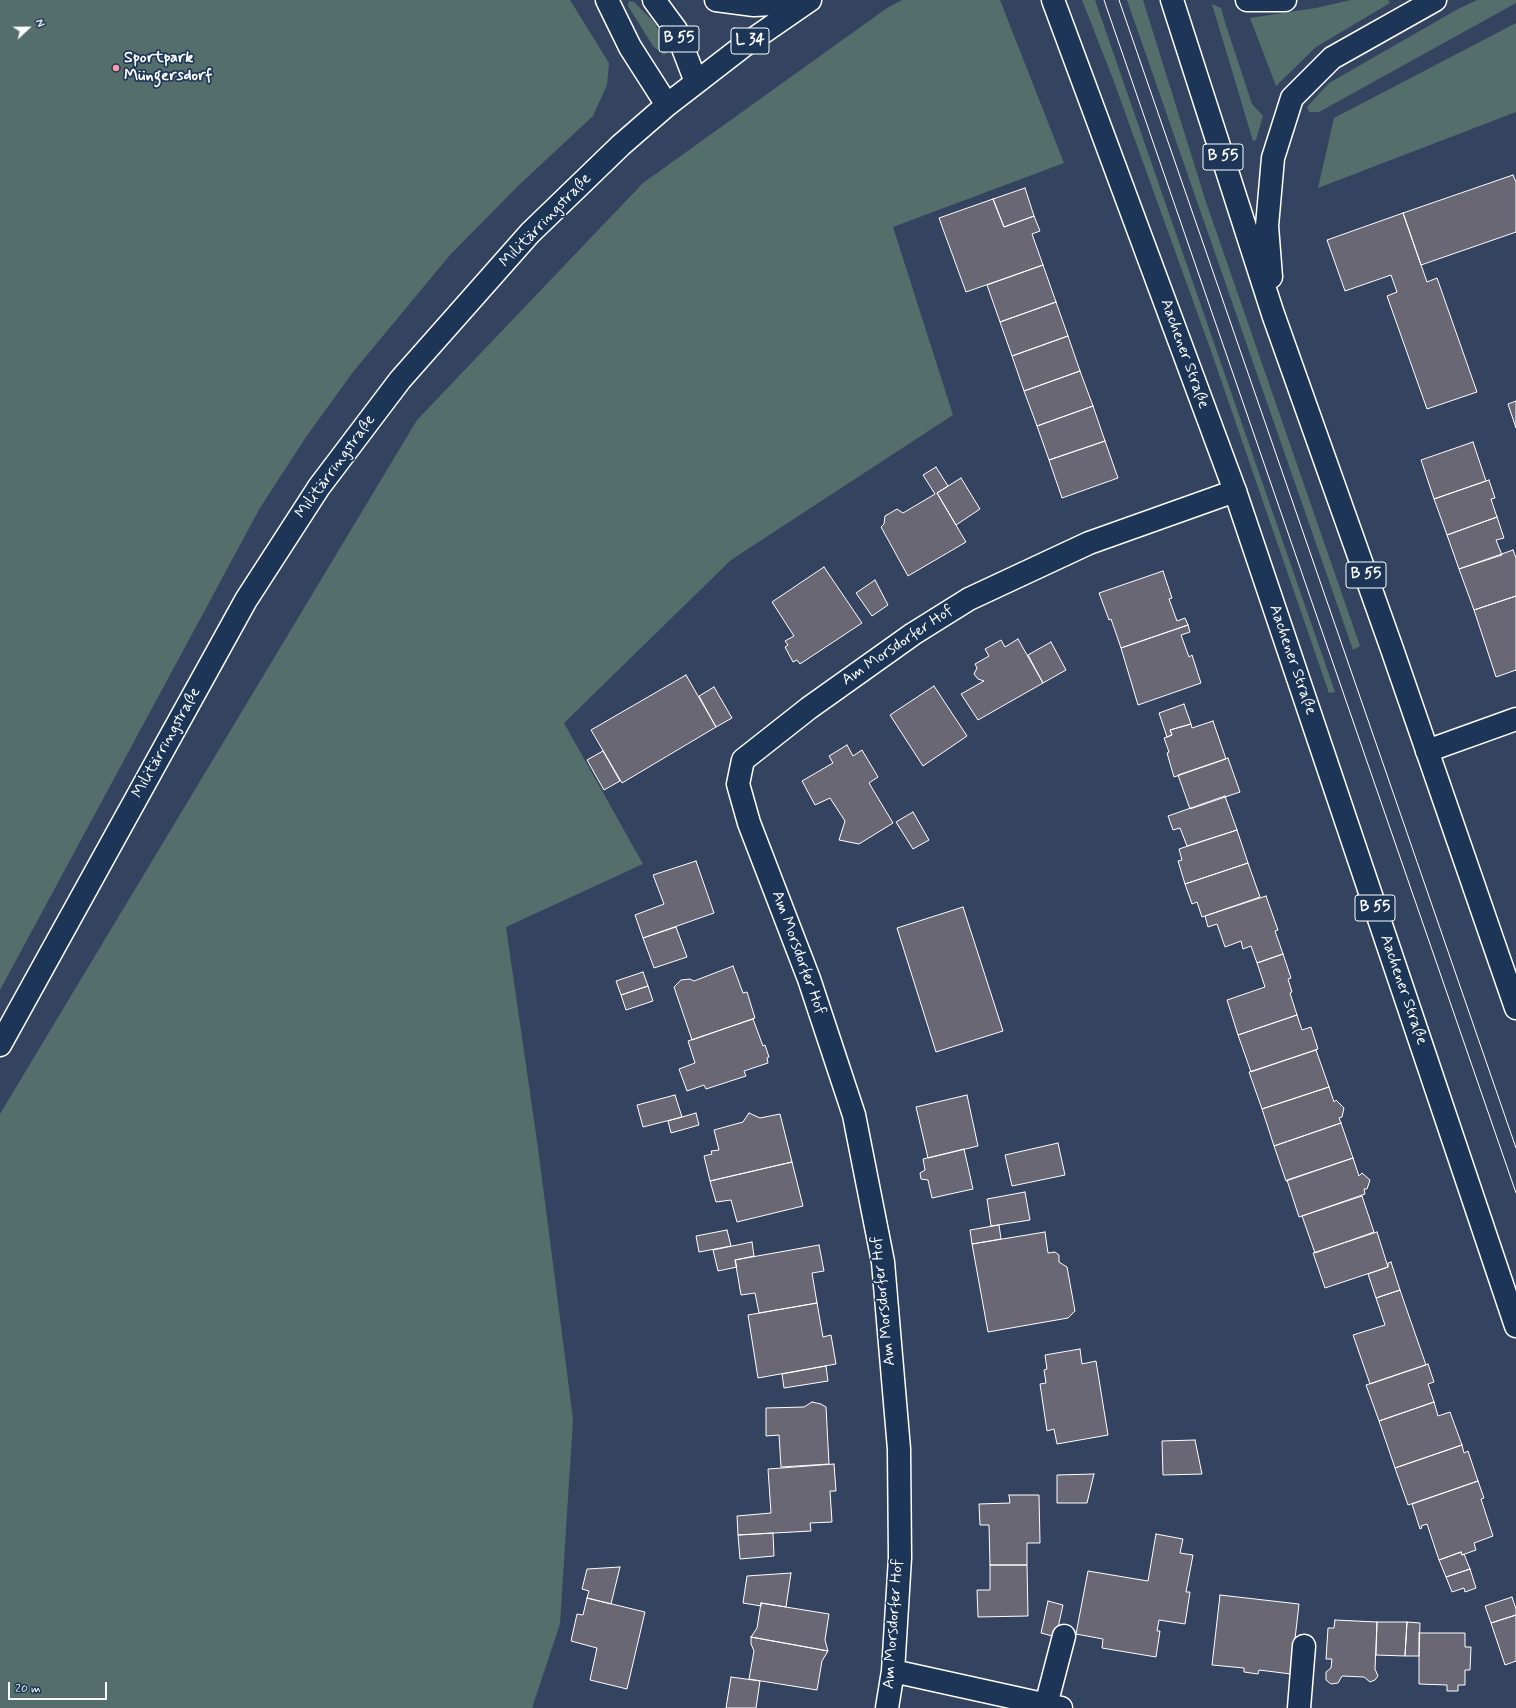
<!DOCTYPE html>
<html>
<head>
<meta charset="utf-8">
<style>
  body { margin:0 }
  #map { position:relative; width:1516px; height:1708px; overflow:hidden; background:#344460; font-family:Mynerve,sans-serif }
  canvas { display:block }
  .north { position:absolute; left:8px; top:8px; width:40px; height:40px; -webkit-text-stroke:3px #1d3557; paint-order:stroke; rotate:68deg; font-size:11px; font-weight:700; line-height:16px; text-align:center; color:#fff }
  .north::after { content:''; display:block; margin:auto; width:14px; height:18px; background:#fff; clip-path:polygon(50% 0,100% 100%,50% 72%,0 100%) }
  .scale { position:absolute; left:8px; top:1682px; width:99px; height:18px; box-sizing:border-box; border:2px solid #fff; border-top:0; padding-left:5px; font-size:12px; line-height:14px; white-space:nowrap; color:#fff; -webkit-text-stroke:3px #1d3557; paint-order:stroke }
</style>
</head>
<body>
<div id="map">
<canvas width="1516" height="1708"></canvas>
<div class="north">N</div>
<div class="scale">20 m</div>
</div>
<script>
const ctx = document.querySelector('canvas').getContext('2d');
ctx.lineJoin = 'round';
function fill(path, color) {
  ctx.fillStyle = color;
  ctx.fill(path, 'evenodd');
}
function poly(rows) {
  const path = new Path2D();
  for (const r of rows) {
    path.moveTo(r[0], r[1]);
    for (let i = 2; i < r.length; i += 2) path.lineTo(r[i], r[i + 1]);
  }
  return path;
}
function trace(path, color, width, dash) {
  ctx.strokeStyle = color;
  ctx.lineWidth = width;
  ctx.lineCap = dash ? 'butt' : 'round';
  ctx.setLineDash(dash || []);
  ctx.stroke(path);
}
function write(font, color, halo, rows, align = 'center') {
  ctx.font = font + ' Mynerve,sans-serif';
  ctx.lineWidth = 3.5;
  ctx.setLineDash([]);
  ctx.textBaseline = 'middle';
  ctx.strokeStyle = halo;
  ctx.fillStyle = color;
  for (const [text, x, y, turn = 0] of rows) {
    ctx.save();
    ctx.translate(x, y);
    ctx.rotate((+turn || 0) * Math.PI / 180);
    ctx.textAlign = isNaN(turn) ? turn : align;
    if (halo) ctx.strokeText(text, 0, 0);
    ctx.fillText(text, 0, 0);
    ctx.restore();
  }
}
const green = poly([
  [0,0,570,0,609,63,607,85,593,116,519,185,450,255,353,372,306,437,260,508,0,990],
  [902,0,1000,0,1064,163,893,227,953,415,731,560,564,723,643,864,506,927,538,1148,573,1419,560,1624,532,1708,0,1708,0,1114,417,420,643,183,887,8],
  [1082,0,1095,0,1335,692,1329,693,1211,351,1113,79],
  [1127,0,1143,0,1206,202,1360,646,1353,650],
  [1351,0,1388,0,1390,3,1316,47,1276,86,1250,18,1316,8],
  [1477,0,1516,0,1516,3,1319,112,1309,112,1307,107,1329,83,1458,9],
  [629,1,634,2,654,22,664,41,668,52,664,55,653,46,628,6],
  [1212,4,1221,8,1224,19,1252,104,1263,116,1256,140,1253,141],
  [1516,23,1516,112,1318,188,1334,118]
]);
const building = poly([
  [1513,175,1516,182,1516,232,1421,265,1403,213,1513,175],
  [1025,188,1034,216,1004,227,993,199,1025,188],
  [993,199,1004,227,1034,216,1040,231,1032,234,1043,265,966,292,939,218,993,199],
  [1403,213,1427,282,1437,278,1477,392,1427,409,1387,296,1397,292,1391,275,1345,291,1327,240,1403,213],
  [1043,265,1056,302,1000,322,987,285,1043,265],
  [1056,302,1068,336,1012,356,1000,322,1056,302],
  [1068,336,1080,371,1024,391,1012,356,1068,336],
  [1080,371,1093,406,1037,426,1024,391,1080,371],
  [1516,401,1516,428,1508,404,1516,401],
  [1093,406,1105,441,1049,460,1037,426,1093,406],
  [1105,441,1118,478,1062,498,1049,460,1105,441],
  [1473,442,1486,481,1434,499,1421,460,1473,442],
  [936,467,948,486,937,493,966,542,908,576,881,527,884,524,885,516,897,509,903,513,935,494,923,475,936,467],
  [961,478,980,509,956,525,937,493,961,478],
  [1489,480,1495,498,1491,499,1497,517,1447,535,1434,499,1489,480],
  [1497,517,1504,538,1496,540,1502,555,1459,569,1447,535,1497,517],
  [1513,550,1516,558,1516,596,1474,610,1459,569,1513,550],
  [824,567,862,623,800,664,797,660,793,662,785,647,788,645,785,641,794,636,772,602,824,567],
  [1163,571,1172,598,1169,599,1177,621,1185,618,1188,625,1121,648,1111,619,1109,620,1099,593,1163,571],
  [875,580,888,605,872,616,856,593,875,580],
  [1516,596,1516,670,1496,677,1474,610,1516,596],
  [1188,625,1190,632,1181,635,1189,657,1192,655,1201,683,1138,705,1121,648,1188,625],
  [1018,639,1043,683,978,720,961,694,984,681,978,679,974,674,977,668,975,664,989,656,985,649,1001,640,1005,647,1018,639],
  [1051,642,1066,670,1043,683,1028,655,1051,642],
  [686,675,716,727,622,783,591,730,686,675],
  [934,686,967,736,923,766,890,715,934,686],
  [714,687,732,718,716,727,699,696,714,687],
  [1184,704,1191,724,1170,730,1172,735,1167,737,1159,713,1184,704],
  [1213,721,1226,759,1174,777,1167,753,1169,752,1164,738,1172,735,1170,730,1191,724,1192,728,1213,721],
  [847,745,853,756,862,750,878,777,869,783,893,823,859,844,839,840,845,821,830,798,815,805,802,781,833,763,829,756,847,745],
  [603,751,620,781,604,790,587,760,603,751],
  [1228,758,1240,792,1190,809,1178,775,1228,758],
  [1225,796,1237,830,1187,846,1180,828,1173,830,1168,816,1225,796],
  [913,812,929,840,913,849,896,822,913,812],
  [1237,830,1248,863,1185,884,1178,861,1182,860,1179,849,1237,830],
  [696,861,714,913,643,938,635,915,664,904,653,875,696,861],
  [1248,863,1260,897,1202,917,1197,902,1192,904,1185,884,1248,863],
  [1266,896,1278,930,1275,931,1283,954,1257,963,1251,946,1243,949,1241,941,1225,947,1217,924,1208,927,1205,916,1266,896],
  [963,907,1003,1031,936,1052,897,928,963,907],
  [676,927,687,957,654,968,643,938,676,927],
  [1283,954,1291,978,1288,979,1292,992,1290,993,1297,1015,1238,1035,1227,1000,1265,987,1257,963,1283,954],
  [733,966,743,993,747,992,755,1018,692,1040,674,987,681,980,690,979,694,981,733,966],
  [643,972,648,986,621,995,616,981,643,972],
  [648,986,653,1001,626,1010,621,995,648,986],
  [1297,1015,1302,1030,1311,1027,1318,1049,1251,1072,1238,1035,1297,1015],
  [753,1019,763,1046,765,1045,769,1057,767,1058,768,1063,744,1071,746,1076,706,1089,704,1085,687,1091,679,1069,695,1063,688,1041,753,1019],
  [1316,1050,1329,1087,1262,1109,1249,1072,1316,1050],
  [1329,1087,1334,1102,1336,1100,1344,1108,1342,1117,1339,1118,1341,1123,1274,1146,1262,1109,1329,1087],
  [675,1095,682,1117,643,1127,637,1105,675,1095],
  [967,1095,978,1146,928,1158,916,1107,967,1095],
  [696,1113,699,1125,671,1133,668,1121,696,1113],
  [749,1113,760,1118,780,1114,792,1162,710,1181,704,1156,712,1154,711,1151,719,1150,714,1130,743,1122,749,1113],
  [1341,1123,1353,1158,1286,1181,1274,1146,1341,1123],
  [1058,1143,1065,1175,1012,1186,1005,1155,1058,1143],
  [964,1149,973,1189,932,1198,928,1180,921,1179,920,1173,925,1170,923,1159,964,1149],
  [1353,1158,1359,1176,1362,1173,1370,1180,1367,1189,1364,1189,1365,1194,1299,1217,1287,1180,1353,1158],
  [792,1162,803,1206,737,1222,731,1200,716,1202,710,1181,792,1162],
  [1025,1192,1030,1220,991,1226,987,1199,1025,1192],
  [1362,1196,1374,1232,1315,1253,1302,1216,1362,1196],
  [999,1225,1001,1239,972,1244,970,1230,999,1225],
  [727,1230,731,1246,699,1252,696,1236,727,1230],
  [1045,1232,1048,1253,1055,1252,1059,1255,1059,1262,1067,1267,1075,1311,1068,1318,988,1332,972,1244,1045,1232],
  [1377,1232,1388,1267,1325,1288,1313,1253,1377,1232],
  [752,1242,754,1256,735,1260,737,1267,718,1271,713,1250,752,1242],
  [819,1245,824,1271,812,1273,817,1303,759,1313,755,1293,741,1295,735,1260,819,1245],
  [1391,1262,1400,1290,1376,1298,1368,1274,1388,1267,1388,1263,1391,1262],
  [1400,1290,1426,1365,1370,1384,1353,1335,1385,1325,1376,1298,1400,1290],
  [817,1303,823,1337,831,1335,836,1364,758,1378,748,1315,817,1303],
  [1080,1349,1082,1364,1096,1361,1108,1435,1057,1444,1054,1429,1047,1431,1040,1384,1046,1383,1044,1370,1047,1369,1045,1355,1080,1349],
  [1428,1364,1434,1382,1428,1384,1434,1402,1379,1421,1366,1385,1428,1364],
  [826,1366,828,1381,784,1388,782,1374,826,1366],
  [812,1402,821,1404,826,1407,829,1464,781,1467,779,1435,766,1436,766,1408,804,1407,812,1402],
  [1434,1402,1438,1416,1450,1412,1462,1445,1395,1468,1379,1421,1434,1402],
  [1195,1440,1202,1474,1163,1475,1162,1441,1195,1440],
  [1462,1445,1464,1453,1468,1451,1478,1481,1408,1505,1395,1468,1462,1445],
  [834,1464,836,1491,830,1491,832,1522,810,1523,811,1531,738,1535,737,1516,771,1513,768,1469,834,1464],
  [1094,1474,1087,1503,1057,1503,1057,1475,1094,1474],
  [1478,1481,1484,1498,1481,1499,1493,1536,1474,1543,1476,1550,1462,1555,1461,1552,1439,1560,1427,1524,1421,1526,1422,1528,1420,1529,1412,1504,1478,1481],
  [1009,1495,1039,1495,1040,1543,1027,1543,1027,1565,990,1565,989,1525,980,1525,979,1504,1010,1503,1009,1495],
  [773,1533,774,1556,740,1559,738,1535,773,1533],
  [1156,1534,1183,1539,1180,1553,1193,1555,1186,1592,1190,1592,1185,1624,1159,1620,1157,1631,1160,1631,1156,1657,1102,1648,1103,1639,1076,1634,1088,1571,1148,1581,1156,1534],
  [1461,1552,1462,1555,1464,1554,1470,1569,1446,1577,1439,1560,1461,1552],
  [990,1565,1027,1565,1028,1616,978,1617,977,1590,990,1590,990,1565],
  [620,1567,611,1604,587,1598,589,1591,582,1589,587,1569,620,1567],
  [1470,1569,1476,1588,1465,1592,1464,1588,1452,1592,1446,1577,1470,1569],
  [791,1573,786,1607,761,1603,761,1606,743,1603,747,1576,791,1573],
  [1220,1595,1299,1604,1291,1674,1259,1670,1258,1674,1244,1672,1244,1668,1212,1665,1220,1595],
  [1512,1597,1516,1609,1516,1615,1491,1623,1485,1606,1512,1597],
  [587,1598,645,1612,627,1689,590,1680,597,1648,571,1641,577,1614,583,1615,587,1598],
  [1048,1601,1063,1605,1056,1637,1041,1633,1048,1601],
  [761,1603,829,1614,825,1640,828,1651,751,1637,757,1628,761,1603],
  [1516,1615,1516,1661,1505,1665,1491,1623,1516,1615],
  [1335,1620,1377,1622,1375,1669,1378,1676,1375,1680,1370,1682,1364,1677,1342,1676,1338,1683,1331,1684,1326,1680,1326,1672,1331,1668,1332,1659,1326,1659,1328,1628,1334,1628,1335,1620],
  [1377,1622,1407,1622,1405,1656,1376,1655,1377,1622],
  [1407,1622,1420,1623,1419,1656,1405,1656,1407,1622],
  [1419,1633,1465,1633,1465,1647,1471,1647,1470,1670,1465,1670,1465,1685,1458,1685,1458,1691,1447,1691,1447,1685,1419,1684,1419,1633],
  [751,1637,828,1651,822,1661,817,1690,749,1679,754,1651,751,1644,751,1637],
  [731,1677,760,1681,756,1708,726,1708,731,1677]
]);
const minor = poly([
  [1427,751,1516,719],
  [893,1671,1061,1708],
  [1046,1705,1064,1636],
  [887,1708,893,1671,900,1558,899,1449,883,1262,854,1115,809,979,749,823,738,784,743,760,809,708,913,634,969,599,1089,543,1235,491],
  [1299,1708,1304,1646]
]);
const major = poly([
  [607,0,630,47,667,105],
  [654,0,676,30,696,82],
  [716,0,754,5,806,2],
  [1053,0,1235,491,1516,1326],
  [1172,0,1273,314,1392,649,1516,1008],
  [1247,0,1285,0],
  [1271,277,1267,226,1273,158,1292,98,1332,58,1435,0],
  [0,1045,246,600,319,487,400,380,530,233,621,145,667,105,742,47,810,0]
]);
const tram = poly([
  [1104,0,1516,1193],
  [1119,0,1516,1148]
]);
const markers = [
  [116,68,4,"#ff9aa2"]
];
const shields = [
  [679,39,40],
  [750,41,38],
  [1223,157,40],
  [1366,575,40],
  [1375,908,40]
];
const shieldNames = [
  ["B 55",679,39],
  ["L 34",750,41],
  ["B 55",1223,157],
  ["B 55",1366,575],
  ["B 55",1375,908]
];
const poiNames = [
  ["Sportpark",124,59],
  ["Müngersdorf",124,77]
];
const streetNames = [
  ["Militärringstraße",546,221,-46],
  ["Aachener Straße",1184,354,70],
  ["Militärringstraße",336,467,-54],
  ["Am Morsdorfer Hof",898,646,-34],
  ["Aachener Straße",1292,660,71],
  ["Militärringstraße",167,743,-61],
  ["Am Morsdorfer Hof",798,953,70],
  ["Aachener Straße",1403,990,71],
  ["Am Morsdorfer Hof",884,1301,-96],
  ["Am Morsdorfer Hof",894,1624,-86]
];
fill(green, '#536e6b');
fill(building, '#6a6775');
trace(building, '#fff', 1);
trace(minor, '#fff', 25);
trace(major, '#fff', 25);
trace(minor, '#1d3557', 22);
trace(major, '#1d3557', 22);
trace(tram, '#fff', 1);
for (const [x, y, r, color] of markers) {
  const dot = new Path2D();
  dot.arc(x, y, r, 0, 2 * Math.PI);
  ctx.fillStyle = color;
  ctx.fill(dot);
  trace(dot, '#1d3557', 1.5);
}
for (const [x, y, w] of shields) {
  const box = new Path2D();
  box.roundRect(x - w / 2, y - 13, w, 26, 3);
  ctx.fillStyle = '#1d3557';
  ctx.fill(box);
  trace(box, '#fff', 1);
}
write('bold 15px', '#fff', null, shieldNames);
write('bold 16px', '#fff', '#1d3557', poiNames, 'left');
write('16px', '#fff', '#1d3557', streetNames);
</script>
</body>
</html>
